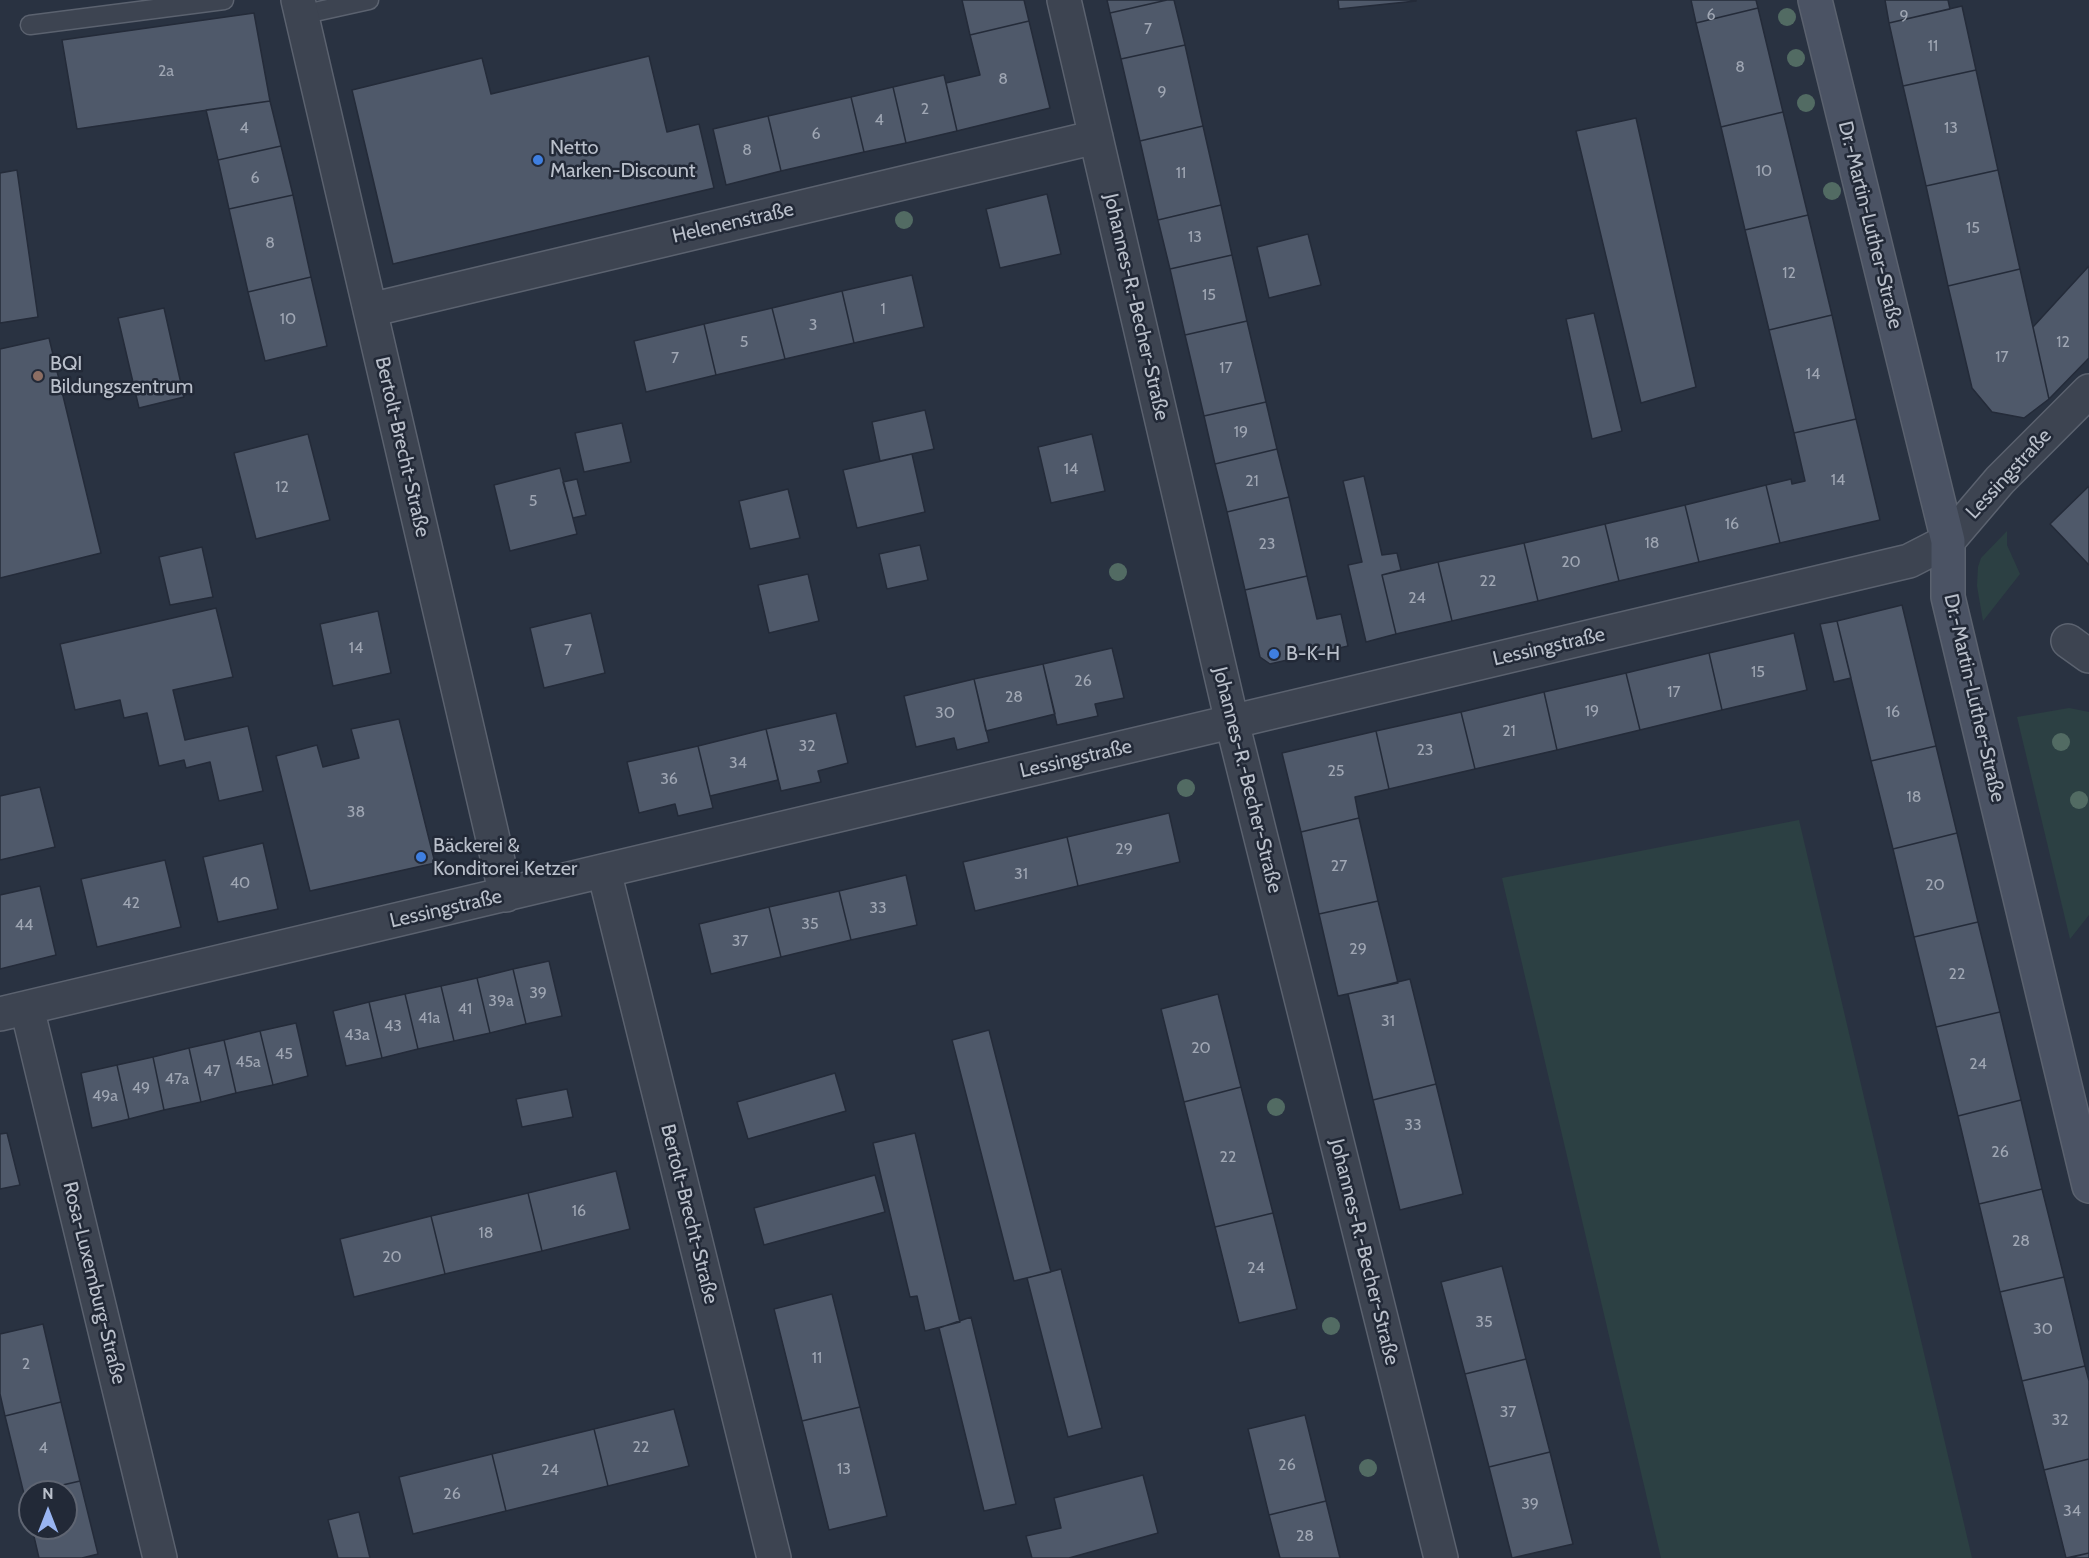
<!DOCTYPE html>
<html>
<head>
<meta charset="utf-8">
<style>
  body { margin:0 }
  #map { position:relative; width:2089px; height:1558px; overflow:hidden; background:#293241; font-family:Cabin,sans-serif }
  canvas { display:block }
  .north { position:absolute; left:18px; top:1480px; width:60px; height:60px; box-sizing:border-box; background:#222937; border:2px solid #5f6572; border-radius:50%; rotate:0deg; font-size:16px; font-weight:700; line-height:24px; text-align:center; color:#bac0cb }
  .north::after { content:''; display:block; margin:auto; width:21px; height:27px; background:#99b5f2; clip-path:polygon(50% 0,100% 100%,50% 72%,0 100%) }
</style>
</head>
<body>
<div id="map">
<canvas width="2089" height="1558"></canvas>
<div class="north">N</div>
</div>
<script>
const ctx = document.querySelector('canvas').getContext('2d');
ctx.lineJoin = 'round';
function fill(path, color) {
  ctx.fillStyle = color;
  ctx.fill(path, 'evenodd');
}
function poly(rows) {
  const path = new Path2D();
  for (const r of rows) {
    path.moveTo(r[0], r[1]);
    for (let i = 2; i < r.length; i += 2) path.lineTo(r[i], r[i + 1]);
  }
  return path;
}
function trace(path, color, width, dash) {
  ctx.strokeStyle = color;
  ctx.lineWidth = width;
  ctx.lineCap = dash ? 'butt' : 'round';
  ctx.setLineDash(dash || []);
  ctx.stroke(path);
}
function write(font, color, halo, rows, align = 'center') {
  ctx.font = font + ' Cabin,sans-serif';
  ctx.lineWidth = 5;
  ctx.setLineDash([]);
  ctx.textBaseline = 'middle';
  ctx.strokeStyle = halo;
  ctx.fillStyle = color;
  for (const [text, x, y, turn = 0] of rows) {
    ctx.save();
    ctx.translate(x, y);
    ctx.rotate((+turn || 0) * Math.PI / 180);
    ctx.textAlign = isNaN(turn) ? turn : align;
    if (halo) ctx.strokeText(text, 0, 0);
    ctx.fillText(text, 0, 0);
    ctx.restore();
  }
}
const green = poly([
  [2007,531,2007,545,2020,574,1983,621,1977,586,1978,567,1981,558],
  [2069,708,2089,712,2089,915,2070,939,2017,717],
  [1799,820,1972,1558,1661,1558,1502,878]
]);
const building = poly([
  [962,0,1024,0,1029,21,970,35,962,0],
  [1107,0,1167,0,1110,13,1107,0],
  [1167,0,1174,0,1185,45,1121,59,1110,13,1167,0],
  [1338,0,1416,0,1416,1,1339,9,1338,0],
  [1691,0,1756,0,1758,8,1696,23,1691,0],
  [1885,0,1948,0,1950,9,1889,23,1885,0],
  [1962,6,1976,70,1903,86,1889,23,1962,6],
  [1758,8,1783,112,1721,127,1696,23,1758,8],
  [254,13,270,101,77,129,62,40,254,13],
  [1029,21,1050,108,957,131,946,83,980,75,970,35,1029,21],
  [1185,45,1203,126,1140,141,1121,59,1185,45],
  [649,56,667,132,699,124,714,188,393,264,352,90,482,58,491,94,649,56],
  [1976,70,1998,170,1926,186,1903,86,1976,70],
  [944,75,957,131,906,143,893,87,944,75],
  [893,87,906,143,864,152,851,97,893,87],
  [851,97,864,152,781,171,768,116,851,97],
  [270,101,281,146,218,160,206,110,270,101],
  [1783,112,1808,215,1745,230,1721,127,1783,112],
  [768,116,781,171,726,185,713,129,768,116],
  [1636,118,1696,387,1641,403,1576,131,1636,118],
  [1203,126,1221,205,1158,220,1140,141,1203,126],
  [281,146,293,195,229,209,218,160,281,146],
  [17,170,38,317,0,323,0,173,17,170],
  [1998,170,2020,269,1948,286,1926,186,1998,170],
  [1047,194,1061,254,1000,268,986,209,1047,194],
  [293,195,311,277,248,292,229,209,293,195],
  [1221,205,1232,255,1170,269,1158,220,1221,205],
  [1808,215,1832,315,1769,330,1745,230,1808,215],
  [1308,234,1321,285,1269,298,1257,247,1308,234],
  [1232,255,1247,321,1185,335,1170,269,1232,255],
  [2089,266,2089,358,2049,399,2033,327,2089,266],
  [2020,269,2049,399,2024,418,1992,412,1972,388,1948,286,2020,269],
  [912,275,924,327,854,343,842,291,912,275],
  [311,277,327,346,265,361,248,292,311,277],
  [842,291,854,343,785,359,772,308,842,291],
  [164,308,184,397,139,408,118,318,164,308],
  [772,308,785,359,716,375,704,324,772,308],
  [1594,313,1622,431,1592,439,1566,319,1594,313],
  [1832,315,1856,419,1794,433,1769,330,1832,315],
  [1247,321,1266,402,1204,416,1185,335,1247,321],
  [704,324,716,375,646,392,634,341,704,324],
  [49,338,101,553,0,578,0,349,49,338],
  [1266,402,1277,449,1215,464,1204,416,1266,402],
  [925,410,934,449,880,461,872,422,925,410],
  [1856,419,1880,520,1780,543,1766,485,1791,479,1792,484,1805,481,1794,433,1856,419],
  [622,423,631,462,584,472,575,433,622,423],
  [308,434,330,520,256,539,234,453,308,434],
  [1092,434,1105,491,1051,503,1038,447,1092,434],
  [1277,449,1289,497,1227,512,1215,464,1277,449],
  [912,454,925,512,857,528,843,470,912,454],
  [560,468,577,534,510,551,494,485,560,468],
  [1364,476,1382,555,1397,553,1401,570,1382,575,1396,634,1366,642,1348,565,1362,562,1343,481,1364,476],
  [577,479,586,515,573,518,563,482,577,479],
  [1766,485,1780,543,1699,562,1685,505,1766,485],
  [2089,486,2089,565,2050,524,2089,486],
  [788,489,800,538,750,549,739,501,788,489],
  [1289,497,1307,576,1245,590,1227,512,1289,497],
  [1685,505,1699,562,1619,581,1605,524,1685,505],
  [1605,524,1619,581,1538,601,1524,543,1605,524],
  [1524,543,1538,601,1452,621,1438,562,1524,543],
  [920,545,928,580,887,589,879,554,920,545],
  [202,547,213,597,170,605,159,557,202,547],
  [1438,562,1452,621,1396,634,1382,575,1438,562],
  [808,574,819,621,769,633,758,585,808,574],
  [1307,576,1317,619,1341,614,1348,646,1270,664,1260,657,1245,590,1307,576],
  [1902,605,1936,746,1871,761,1837,621,1902,605],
  [216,608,233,677,173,690,185,740,248,726,263,791,219,801,210,762,186,768,184,760,159,766,147,713,124,718,120,700,75,710,60,644,216,608],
  [378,611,391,673,333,686,320,624,378,611],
  [591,613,605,673,544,688,530,628,591,613],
  [1837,621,1851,678,1834,682,1820,624,1837,621],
  [1794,633,1807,690,1722,710,1709,653,1794,633],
  [1112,648,1124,698,1095,704,1098,716,1057,725,1043,664,1112,648],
  [1709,653,1722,710,1640,730,1626,673,1709,653],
  [1043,664,1055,714,986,731,974,679,1043,664],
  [1626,673,1640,730,1557,750,1544,692,1626,673],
  [974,679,989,742,957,750,954,738,916,747,904,696,974,679],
  [1544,692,1557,750,1475,769,1461,712,1544,692],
  [1461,712,1475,769,1389,789,1376,731,1461,712],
  [836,713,848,763,818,771,821,782,781,791,766,729,836,713],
  [399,719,435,863,310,891,276,756,317,745,323,767,359,758,351,729,399,719],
  [766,729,778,780,710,796,698,746,766,729],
  [1376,731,1389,789,1355,797,1359,818,1301,832,1282,753,1376,731],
  [698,746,713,808,678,816,675,804,639,813,627,762,698,746],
  [1936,746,1957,833,1893,849,1871,761,1936,746],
  [40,787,55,847,0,860,0,796,40,787],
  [1169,813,1180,862,1078,886,1067,837,1169,813],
  [1359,818,1378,901,1319,914,1301,832,1359,818],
  [1957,833,1978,922,1914,937,1893,849,1957,833],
  [1067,837,1078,886,975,911,963,862,1067,837],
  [263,843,278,909,218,922,203,857,263,843],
  [165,860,181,927,97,947,81,879,165,860],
  [906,875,917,925,851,940,839,891,906,875],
  [40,886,56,955,0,969,0,895,40,886],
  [839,891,851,940,781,957,769,907,839,891],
  [1378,901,1398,983,1338,996,1319,914,1378,901],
  [769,907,781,957,711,974,699,924,769,907],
  [1978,922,2000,1012,1936,1027,1914,937,1978,922],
  [549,961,562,1016,526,1024,513,969,549,961],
  [513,969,526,1024,490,1033,477,978,513,969],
  [477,978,490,1033,454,1041,441,986,477,978],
  [1410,979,1436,1084,1373,1100,1348,994,1410,979],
  [441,986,454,1041,418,1049,405,994,441,986],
  [405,994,418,1049,382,1058,369,1002,405,994],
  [1218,994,1241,1087,1184,1102,1161,1009,1218,994],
  [369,1002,382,1058,346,1066,333,1011,369,1002],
  [2000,1012,2021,1100,1958,1116,1936,1027,2000,1012],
  [296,1023,308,1076,273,1085,260,1031,296,1023],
  [989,1030,1051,1272,1014,1281,952,1040,989,1030],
  [260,1031,273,1085,236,1093,224,1040,260,1031],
  [224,1040,236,1093,201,1102,189,1048,224,1040],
  [189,1048,201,1102,164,1110,153,1057,189,1048],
  [153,1057,164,1110,129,1119,117,1065,153,1057],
  [117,1065,129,1119,92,1128,81,1073,117,1065],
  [835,1073,846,1111,748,1139,737,1102,835,1073],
  [1436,1084,1463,1194,1400,1210,1373,1100,1436,1084],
  [1241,1087,1273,1213,1215,1227,1184,1102,1241,1087],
  [567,1089,573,1117,522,1127,516,1099,567,1089],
  [2021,1100,2042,1189,1979,1204,1958,1116,2021,1100],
  [7,1133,20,1185,0,1189,0,1134,7,1133],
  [915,1133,960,1322,925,1331,917,1296,910,1297,873,1143,915,1133],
  [616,1171,630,1229,542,1251,528,1193,616,1171],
  [875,1175,885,1212,764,1245,754,1208,875,1175],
  [2042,1189,2064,1277,2000,1292,1979,1204,2042,1189],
  [528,1193,542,1251,445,1274,431,1216,528,1193],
  [1273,1213,1297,1309,1239,1323,1215,1227,1273,1213],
  [431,1216,445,1274,354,1297,340,1239,431,1216],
  [1502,1266,1526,1359,1465,1374,1441,1282,1502,1266],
  [1061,1269,1102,1428,1068,1437,1027,1278,1061,1269],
  [2064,1277,2085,1366,2022,1381,2000,1292,2064,1277],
  [832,1294,860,1407,802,1421,774,1309,832,1294],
  [971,1317,1016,1504,984,1511,939,1328,971,1317],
  [43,1324,61,1402,5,1416,0,1394,0,1334,43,1324],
  [1526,1359,1550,1452,1489,1467,1465,1374,1526,1359],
  [2085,1366,2089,1381,2089,1459,2044,1470,2022,1381,2085,1366],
  [61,1402,80,1481,24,1494,5,1416,61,1402],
  [860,1407,887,1516,829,1530,802,1421,860,1407],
  [674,1409,689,1466,608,1486,594,1429,674,1409],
  [1305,1415,1326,1501,1269,1515,1248,1429,1305,1415],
  [594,1429,608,1486,506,1511,492,1454,594,1429],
  [1550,1452,1573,1544,1512,1558,1489,1467,1550,1452],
  [492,1454,506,1511,413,1534,399,1477,492,1454],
  [2089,1459,2089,1553,2066,1558,2044,1470,2089,1459],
  [1143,1475,1158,1533,1069,1558,1032,1558,1026,1536,1061,1528,1054,1498,1143,1475],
  [80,1481,98,1554,82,1558,39,1558,32,1528,66,1528,66,1492,32,1492,80,1481],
  [30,1493,30,1520,24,1494,30,1493],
  [1326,1501,1340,1558,1280,1558,1269,1515,1326,1501],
  [359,1512,370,1558,338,1558,328,1520,359,1512],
  [2089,1553,2089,1558,2069,1558,2089,1553]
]);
const lane = poly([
  [301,15,369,0],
  [30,25,224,0]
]);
const street = poly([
  [298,0,506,895],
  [1064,0,1232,722,1441,1558],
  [370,310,1096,137],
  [2068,641,2089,656],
  [604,871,774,1558],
  [27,1008,160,1558],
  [0,1014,1909,561,1948,541,2000,480,2089,391]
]);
const secondary = poly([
  [1815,0,1948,541,1948,597,2089,1186]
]);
const trees = [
  [1787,17],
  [1796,58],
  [1806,103],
  [1832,191],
  [904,220],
  [1118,572],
  [2061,742],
  [1186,788],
  [2079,800],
  [1276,1107],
  [1331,1326],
  [1368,1468]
];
const markers = [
  [538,160,6,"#3f7fe0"],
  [38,376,6,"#8d6e63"],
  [1274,654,6,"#3f7fe0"],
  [421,857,6,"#3f7fe0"]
];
const numberNames = [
  ["6",1711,15],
  ["9",1904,16],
  ["7",1148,29],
  ["11",1933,46],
  ["8",1740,67],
  ["2a",166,71],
  ["8",1003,79],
  ["9",1162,92],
  ["2",925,109],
  ["4",879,120],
  ["4",244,128],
  ["13",1951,128],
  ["6",816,134],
  ["8",747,150],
  ["10",1764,171],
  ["11",1181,173],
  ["6",255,178],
  ["15",1973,228],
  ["13",1195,237],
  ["8",270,243],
  ["12",1789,273],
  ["15",1209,295],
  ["1",883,309],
  ["10",288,319],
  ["3",813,325],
  ["5",744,342],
  ["12",2063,342],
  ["17",2002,357],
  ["7",675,358],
  ["17",1226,368],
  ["14",1813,374],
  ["19",1241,432],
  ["14",1071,469],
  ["14",1838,480],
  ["21",1252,481],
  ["12",282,487],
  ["5",533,501],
  ["16",1732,524],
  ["18",1652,543],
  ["23",1267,544],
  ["20",1571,562],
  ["22",1488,581],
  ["24",1417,598],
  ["14",356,648],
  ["7",568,650],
  ["15",1758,672],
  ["26",1083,681],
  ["17",1674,692],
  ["28",1014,697],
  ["19",1592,711],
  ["16",1893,712],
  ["30",945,713],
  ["21",1509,731],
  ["32",807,746],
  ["23",1425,750],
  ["34",738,763],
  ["25",1336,771],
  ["36",669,779],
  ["18",1914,797],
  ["38",356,812],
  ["29",1124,849],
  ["27",1339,866],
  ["31",1021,874],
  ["40",240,883],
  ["20",1935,885],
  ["42",131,903],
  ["33",878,908],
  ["35",810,924],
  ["44",24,925],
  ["37",740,941],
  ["29",1358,949],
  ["22",1957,974],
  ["39",538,993],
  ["39a",501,1001],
  ["41",465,1009],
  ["41a",429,1018],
  ["31",1388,1021],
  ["43",393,1026],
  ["43a",357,1035],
  ["20",1201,1048],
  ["45",284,1054],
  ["45a",248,1062],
  ["24",1978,1064],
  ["47",212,1071],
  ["47a",177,1079],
  ["49",141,1088],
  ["49a",105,1096],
  ["33",1413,1125],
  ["26",2000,1152],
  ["22",1228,1157],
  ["16",579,1211],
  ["18",486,1233],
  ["28",2021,1241],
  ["20",392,1257],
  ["24",1256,1268],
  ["35",1484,1322],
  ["30",2043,1329],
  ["11",817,1358],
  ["2",26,1364],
  ["37",1508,1412],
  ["32",2060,1420],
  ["22",641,1447],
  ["4",43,1448],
  ["26",1287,1465],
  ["13",844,1469],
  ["24",550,1470],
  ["26",452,1494],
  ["39",1530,1504],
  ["34",2072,1511],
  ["28",1305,1536]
];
const poiNames = [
  ["Netto",550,148],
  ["Marken-Discount",550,171],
  ["BQI",50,364],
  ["Bildungszentrum",50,387],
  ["B-K-H",1286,654],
  ["Bäckerei &",433,846],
  ["Konditorei Ketzer",433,869]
];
const streetNames = [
  ["Helenenstraße",733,223,-13],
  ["Dr.-Martin-Luther-Straße",1870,225,76],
  ["Johannes-R.-Becher-Straße",1136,307,77],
  ["Bertolt-Brecht-Straße",402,447,77],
  ["Lessingstraße",2009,474,-47],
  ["Lessingstraße",1549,647,-13],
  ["Dr.-Martin-Luther-Straße",1974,698,77],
  ["Lessingstraße",1076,759,-13],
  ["Johannes-R.-Becher-Straße",1247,780,76],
  ["Lessingstraße",446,909,-13],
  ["Bertolt-Brecht-Straße",689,1214,76],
  ["Johannes-R.-Becher-Straße",1364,1252,76],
  ["Rosa-Luxemburg-Straße",94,1283,76]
];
fill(green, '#2c4043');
fill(building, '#4f596a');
trace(building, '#242b39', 1.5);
trace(lane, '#5b626f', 21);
trace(street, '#5b626f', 36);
trace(secondary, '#5b626f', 36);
trace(lane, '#3d4451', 18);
trace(street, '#3d4451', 33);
trace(secondary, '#4b5364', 33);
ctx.fillStyle = '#526b63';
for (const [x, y] of trees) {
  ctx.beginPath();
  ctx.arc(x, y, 9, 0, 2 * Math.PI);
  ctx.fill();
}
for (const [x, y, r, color] of markers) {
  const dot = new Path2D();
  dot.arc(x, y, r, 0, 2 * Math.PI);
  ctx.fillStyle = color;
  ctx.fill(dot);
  trace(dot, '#222937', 2);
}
write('16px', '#9fa6b3', null, numberNames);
write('20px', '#bac0cb', '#222937', poiNames, 'left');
write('20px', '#bac0cb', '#222937', streetNames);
</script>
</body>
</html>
